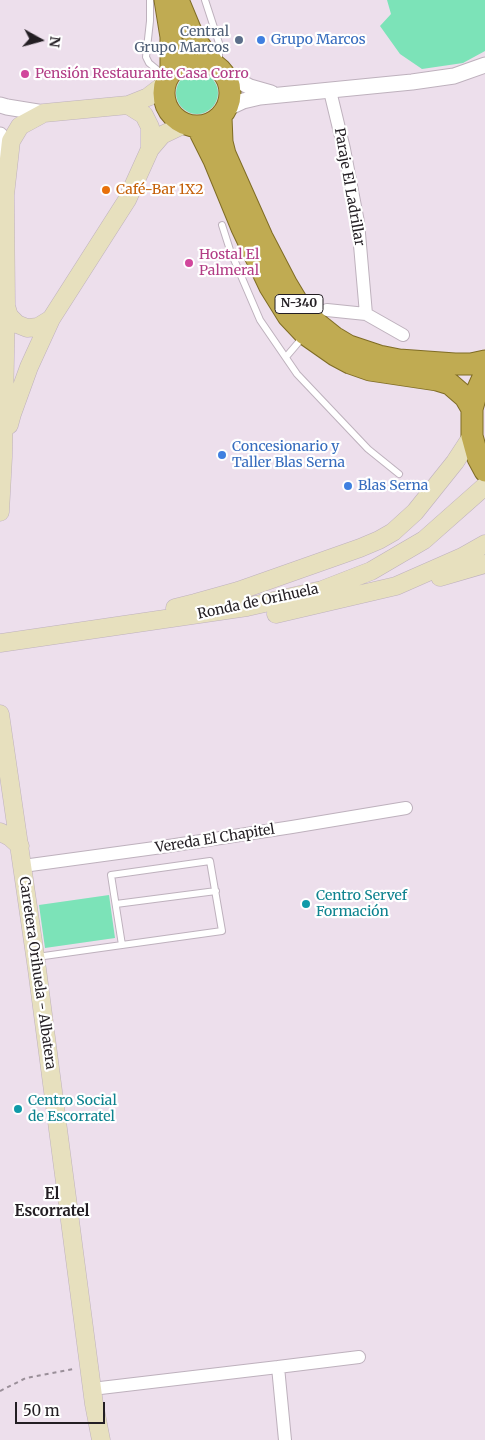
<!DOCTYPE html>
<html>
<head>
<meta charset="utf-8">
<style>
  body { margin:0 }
  #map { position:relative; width:485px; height:1440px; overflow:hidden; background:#eddfec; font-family:Merriweather,serif }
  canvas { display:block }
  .north { position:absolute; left:15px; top:15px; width:50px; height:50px; -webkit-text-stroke:4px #fff; paint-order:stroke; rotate:97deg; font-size:14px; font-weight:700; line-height:20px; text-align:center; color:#231e23 }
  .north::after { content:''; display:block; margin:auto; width:18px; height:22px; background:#231e23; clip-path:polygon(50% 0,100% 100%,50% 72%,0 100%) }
  .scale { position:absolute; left:15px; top:1402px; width:90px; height:22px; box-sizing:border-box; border:2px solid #231e23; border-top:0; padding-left:6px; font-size:15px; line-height:18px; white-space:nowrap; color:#231e23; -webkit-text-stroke:4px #fff; paint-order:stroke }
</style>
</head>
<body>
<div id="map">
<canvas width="485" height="1440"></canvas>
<div class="north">N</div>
<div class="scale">50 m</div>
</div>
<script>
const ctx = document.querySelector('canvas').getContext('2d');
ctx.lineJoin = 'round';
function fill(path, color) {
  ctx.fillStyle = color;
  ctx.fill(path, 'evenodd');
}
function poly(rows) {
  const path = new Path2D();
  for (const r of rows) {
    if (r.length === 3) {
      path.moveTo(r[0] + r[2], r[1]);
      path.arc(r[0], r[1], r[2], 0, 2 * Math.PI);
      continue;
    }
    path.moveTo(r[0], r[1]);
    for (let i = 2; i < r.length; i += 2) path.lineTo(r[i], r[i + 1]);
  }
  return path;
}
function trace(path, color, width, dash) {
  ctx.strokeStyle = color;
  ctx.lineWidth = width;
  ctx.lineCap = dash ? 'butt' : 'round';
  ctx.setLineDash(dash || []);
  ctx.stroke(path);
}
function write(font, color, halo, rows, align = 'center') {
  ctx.font = font + ' Merriweather,serif';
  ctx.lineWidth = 4.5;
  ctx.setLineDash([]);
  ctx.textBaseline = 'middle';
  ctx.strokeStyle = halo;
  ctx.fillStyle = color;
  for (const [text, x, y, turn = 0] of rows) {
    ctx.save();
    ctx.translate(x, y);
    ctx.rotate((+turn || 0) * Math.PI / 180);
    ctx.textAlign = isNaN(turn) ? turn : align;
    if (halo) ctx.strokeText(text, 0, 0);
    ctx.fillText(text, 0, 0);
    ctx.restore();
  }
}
const green = poly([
  [387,0,485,0,485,51,463,63,422,69,400,54,380,26,391,14],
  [197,93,21],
  [109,895,115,938,45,948,39,905]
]);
const path = poly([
  [0,1391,26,1378,74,1369]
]);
const service = poly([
  [150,0,150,21,146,57,149,63,166,77],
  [205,0,219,43,219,61],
  [222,225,230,250,260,320,297,374,368,449,399,474],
  [286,357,303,337],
  [116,904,216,891],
  [37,957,122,945,222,931,210,861,111,875,122,945]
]);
const minor = poly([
  [330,91,344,149,358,222,366,314],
  [327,310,366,314,403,335],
  [23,866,162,847,292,827,406,808],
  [278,1367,359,1357],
  [92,1389,278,1367,285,1440]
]);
const tertiary = poly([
  [224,73,250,87,271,93],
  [0,105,7,107,44,113],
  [228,108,243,101,260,97,412,82,454,76,485,65],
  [0,135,7,163]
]);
const secondary = poly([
  [150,149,162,135,185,124],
  [6,306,9,316,17,324,27,328,38,327,51,319],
  [9,425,12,414,29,367,51,319,127,200,150,149,150,127,144,115,128,105],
  [0,512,3,457,6,306,5,195,11,141,20,126,44,113,128,105,148,97,165,84],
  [440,577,485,564],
  [175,608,195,603,238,591,360,548,379,540,393,532,415,512,455,462,472,436],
  [276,614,396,586,462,557,485,544],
  [0,643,247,607,322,590,371,571,424,540,485,486],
  [0,714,37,969,94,1404,101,1440],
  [0,832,10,837,20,846]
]);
const trunk = poly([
  [165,0,171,37,171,72],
  [178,0,190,29,197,42,212,62],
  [197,93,33],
  [221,117,222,142,225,154,262,237,287,285,296,300,306,313,319,325,334,337,349,346,379,356,399,360,455,364,471,364,485,361],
  [197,126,214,160,242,228,270,287,288,316,305,334,335,355,350,363,370,370,437,380,450,384,465,397,472,409],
  [485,373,477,391,472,409,472,436,478,458,485,471]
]);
const markers = [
  [239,40,5,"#5c6f8a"],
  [261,40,5,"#3f7fe0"],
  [25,74,5,"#d1479c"],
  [106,190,5,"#e8710a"],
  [189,263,5,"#d1479c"],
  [222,455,5,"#3f7fe0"],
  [348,486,5,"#3f7fe0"],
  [306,904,5,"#0f9aa8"],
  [18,1109,5,"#0f9aa8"]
];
const shields = [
  [299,304,48]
];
const shieldNames = [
  ["N-340",299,304]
];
const serviceNames = [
  ["Central",229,32],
  ["Grupo Marcos",229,48]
];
const shopNames = [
  ["Grupo Marcos",271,40],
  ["Concesionario y",232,447],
  ["Taller Blas Serna",232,463],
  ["Blas Serna",358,486]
];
const hotelNames = [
  ["Pensión Restaurante Casa Corro",35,74],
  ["Hostal El",199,255],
  ["Palmeral",199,271]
];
const streetNames = [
  ["Paraje El Ladrillar",349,187,80],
  ["Ronda de Orihuela",258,602,-12],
  ["Vereda El Chapitel",215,839,-9],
  ["Carretera Orihuela - Albatera",37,973,82]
];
const foodNames = [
  ["Café-Bar 1X2",116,190]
];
const cultureNames = [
  ["Centro Servef",316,896],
  ["Formación",316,912],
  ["Centro Social",28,1101],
  ["de Escorratel",28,1117]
];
const neighbourhoodNames = [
  ["El",52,1195],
  ["Escorratel",52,1212]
];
fill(green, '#7ce3b8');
trace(service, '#beb1bd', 8);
trace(minor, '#beb1bd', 14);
trace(tertiary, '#beb1bd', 17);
trace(secondary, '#beb1bd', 19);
trace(trunk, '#7f6c25', 23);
trace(path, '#9a8f99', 2, [4, 4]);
trace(service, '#fff', 6);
trace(minor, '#fff', 12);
trace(tertiary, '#fff', 15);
trace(secondary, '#e7e0be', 18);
trace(trunk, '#c0ab52', 21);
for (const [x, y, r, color] of markers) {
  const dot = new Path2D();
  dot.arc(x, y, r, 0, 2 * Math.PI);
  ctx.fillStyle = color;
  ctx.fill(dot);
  trace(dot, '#fff', 2);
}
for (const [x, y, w] of shields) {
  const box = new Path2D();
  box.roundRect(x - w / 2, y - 9.5, w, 19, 4);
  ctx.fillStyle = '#fff';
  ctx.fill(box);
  trace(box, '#231e23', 1);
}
write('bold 12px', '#231e23', null, shieldNames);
write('14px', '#4e5e75', '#fff', serviceNames, 'right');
write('14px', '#366cbe', '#fff', shopNames, 'left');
write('14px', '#b23c85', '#fff', hotelNames, 'left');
write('14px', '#231e23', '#fff', streetNames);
write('14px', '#c56008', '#fff', foodNames, 'left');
write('14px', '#0d838f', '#fff', cultureNames, 'left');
write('bold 15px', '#231e23', '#fff', neighbourhoodNames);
</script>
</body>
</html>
